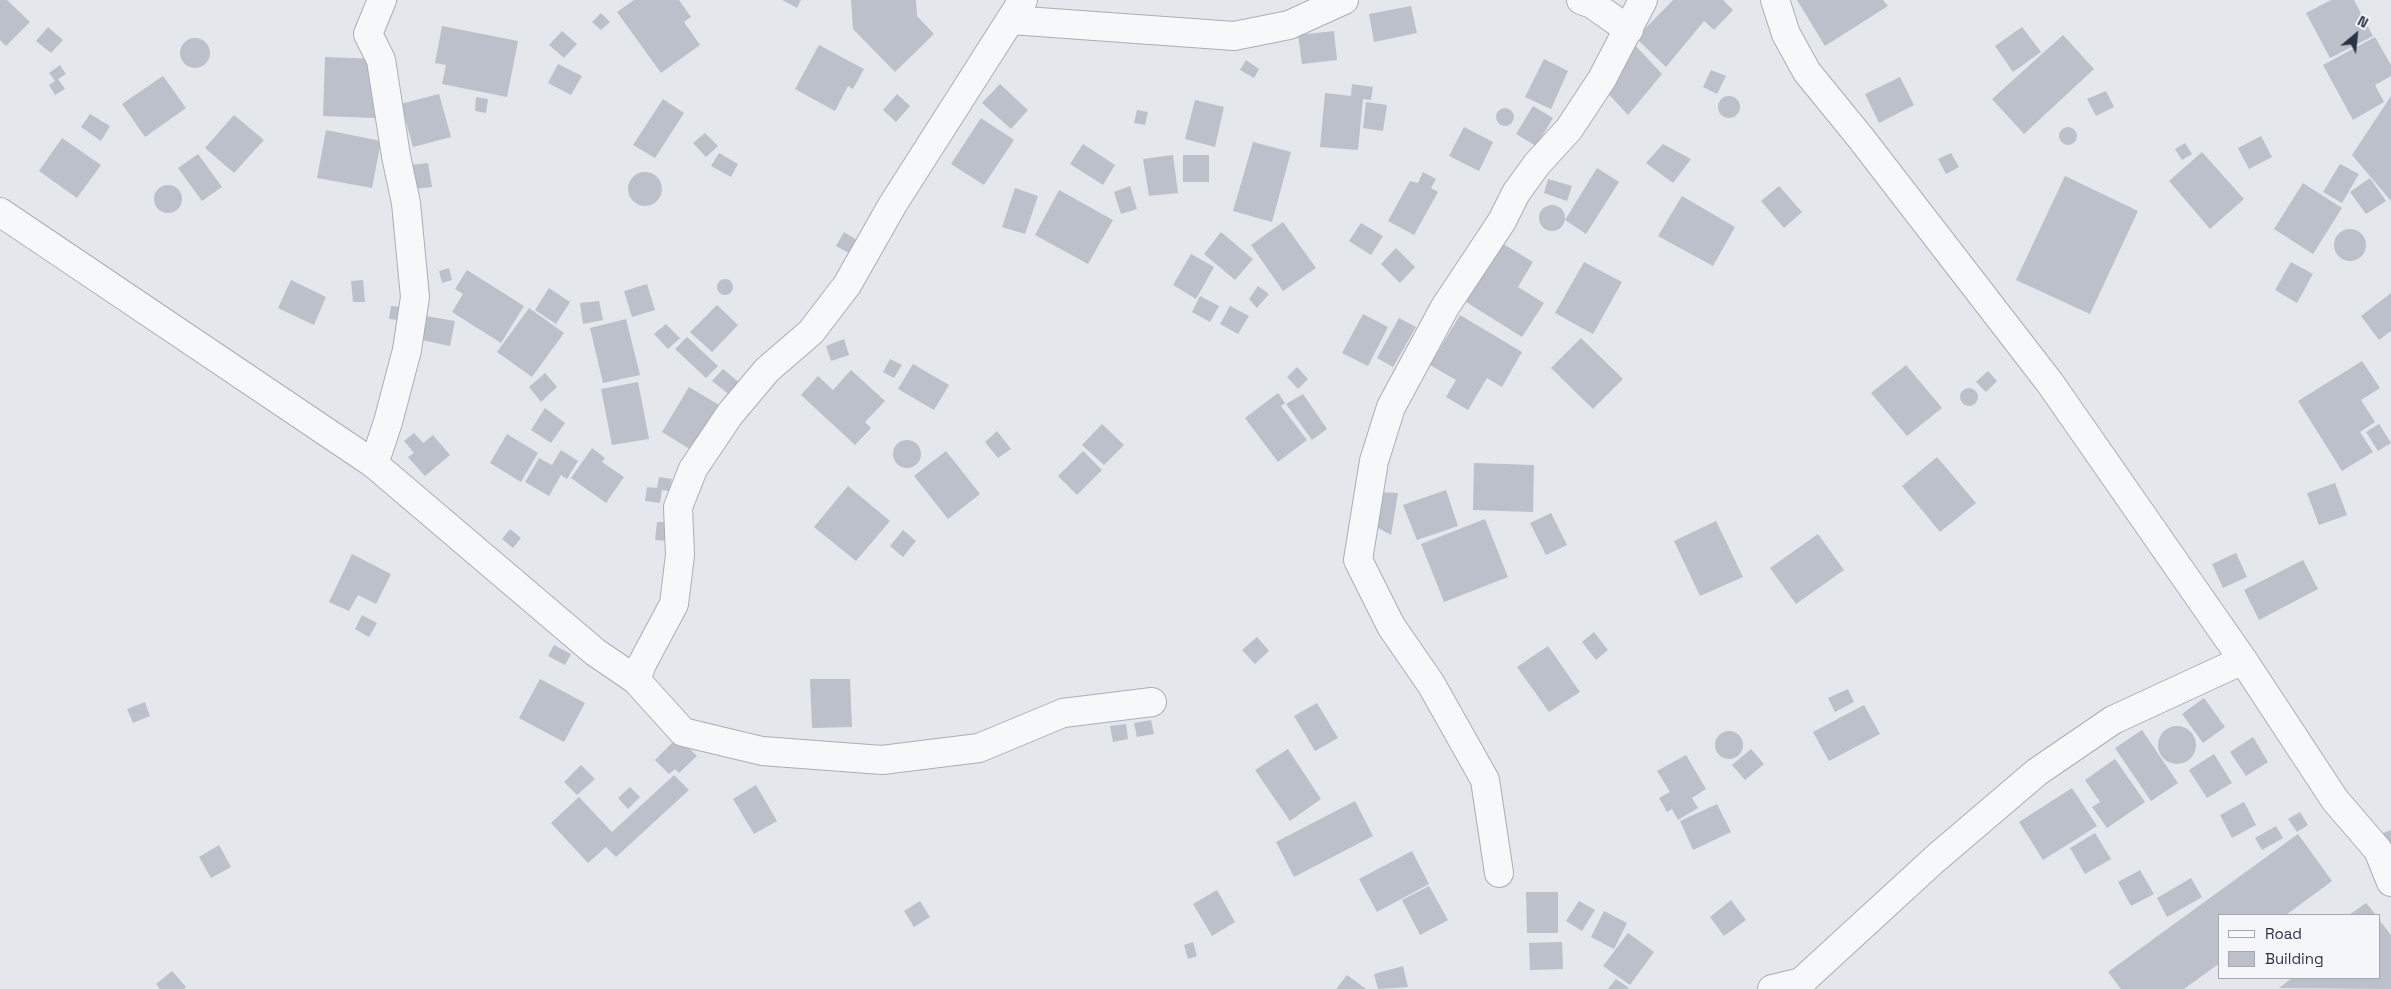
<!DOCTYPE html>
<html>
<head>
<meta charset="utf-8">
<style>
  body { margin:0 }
  #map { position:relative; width:2391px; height:989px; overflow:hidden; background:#e4e7ec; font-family:"Space Grotesk",sans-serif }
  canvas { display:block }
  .legend { position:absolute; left:2218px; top:914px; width:162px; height:65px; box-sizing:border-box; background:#f4f6f9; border:1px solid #a4a8b1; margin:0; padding:6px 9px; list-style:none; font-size:15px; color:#2b3445 }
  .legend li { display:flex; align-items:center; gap:10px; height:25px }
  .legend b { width:25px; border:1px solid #a4a8b1 }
  .north { position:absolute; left:2331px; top:10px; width:50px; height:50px; -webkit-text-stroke:4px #f4f6f9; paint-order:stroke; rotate:28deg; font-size:14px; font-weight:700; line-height:20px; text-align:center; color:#2b3445 }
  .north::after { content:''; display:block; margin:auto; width:18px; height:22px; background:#2b3445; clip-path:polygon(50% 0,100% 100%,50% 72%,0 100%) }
</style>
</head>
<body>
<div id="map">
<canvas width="2391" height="989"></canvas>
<ul class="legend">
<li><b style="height:6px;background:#f7f8fa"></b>Road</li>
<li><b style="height:14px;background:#bbc0ca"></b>Building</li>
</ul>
<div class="north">N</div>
</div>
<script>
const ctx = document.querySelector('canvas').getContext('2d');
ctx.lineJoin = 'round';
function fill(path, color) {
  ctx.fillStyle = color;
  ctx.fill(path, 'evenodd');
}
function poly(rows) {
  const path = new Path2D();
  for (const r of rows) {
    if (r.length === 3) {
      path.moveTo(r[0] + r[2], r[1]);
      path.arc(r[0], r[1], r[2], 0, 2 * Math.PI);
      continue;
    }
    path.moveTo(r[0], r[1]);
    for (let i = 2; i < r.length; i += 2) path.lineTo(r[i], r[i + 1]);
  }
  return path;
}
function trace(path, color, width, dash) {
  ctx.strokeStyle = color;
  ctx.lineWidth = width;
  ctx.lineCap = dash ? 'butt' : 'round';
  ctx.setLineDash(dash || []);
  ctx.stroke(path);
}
const building = poly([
  [0,0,7,0,30,22,6,46,0,40],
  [634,0,679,0,691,17,684,22,700,45,661,73,617,12],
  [782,0,801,0,797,8],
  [851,0,916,0,917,16,934,34,895,72,853,29],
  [1673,0,1723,0,1733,10,1714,30,1704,21,1666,67,1636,38],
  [1797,0,1883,0,1888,6,1825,46],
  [2331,0,2354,0,2373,36,2330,58,2306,13],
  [1411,6,1417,33,1374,42,1369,14],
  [601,13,610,22,601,30,592,22],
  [442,26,518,41,507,97,442,84,446,65,435,63],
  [48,27,63,40,51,53,36,41],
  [2022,27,2041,52,2013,72,1995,46],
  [562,31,577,44,564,58,549,45],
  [1334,31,1337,60,1302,64,1298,35],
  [2063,35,2094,69,2024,134,1992,99],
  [2375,37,2391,65,2391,76,2375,85,2384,102,2353,120,2323,65],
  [195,53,15],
  [819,45,864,69,853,89,848,86,835,111,795,89],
  [1635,45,1662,74,1628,115,1604,89],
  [325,57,377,59,375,118,323,116],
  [1544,59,1568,71,1551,109,1525,97],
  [1246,60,1259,69,1254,78,1240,70],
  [558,64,582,76,571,95,548,83],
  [60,65,66,74,58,79,65,89,55,95,49,85,55,81,49,73],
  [1711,70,1726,76,1717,94,1703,87],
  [163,76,186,108,145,137,122,104],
  [1900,77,1914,105,1879,123,1865,94],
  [1000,84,1028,110,1011,129,982,103],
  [1352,84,1373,87,1371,100,1363,99,1358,150,1320,147,1325,93,1351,96],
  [2106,91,2114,107,2096,116,2087,99],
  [439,94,451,137,413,147,401,104],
  [897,94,910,106,896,122,883,110],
  [2391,96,2391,201,2352,155],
  [1729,107,11],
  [476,97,488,99,486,113,475,111],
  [663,99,684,113,655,158,633,145],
  [1195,100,1224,107,1215,147,1185,139],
  [1366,102,1387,105,1383,131,1363,128],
  [1533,106,1553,118,1536,146,1516,134],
  [1505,117,9],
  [1137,110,1148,112,1145,125,1134,123],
  [90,114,110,126,101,141,81,127],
  [234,115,264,140,234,173,205,148],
  [981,118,1014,140,984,185,951,164],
  [2068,136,9],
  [1464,127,1493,142,1479,171,1449,156],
  [326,130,381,141,372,188,317,178],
  [705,133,718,146,706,157,693,143],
  [2261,136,2272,157,2249,169,2238,148],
  [62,138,101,165,77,198,39,171],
  [1253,142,1291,152,1272,222,1233,211],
  [2185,143,2192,154,2182,160,2175,149],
  [1083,144,1115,165,1103,185,1070,164],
  [1663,144,1691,159,1673,183,1646,163],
  [2202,152,2244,199,2210,229,2169,181],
  [719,153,738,164,731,177,711,166],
  [1951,153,1959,167,1946,174,1938,159],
  [198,154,222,187,202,201,178,168],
  [1173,155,1178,193,1149,196,1143,159],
  [1183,155,1209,155,1209,182,1183,182],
  [428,163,432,187,414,189,410,165],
  [2340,164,2359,174,2342,203,2323,192],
  [1597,168,1619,182,1586,234,1565,220],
  [1423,172,1436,179,1431,188,1438,192,1414,235,1388,221,1410,181,1418,183],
  [645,189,17],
  [2065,176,2138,211,2090,314,2016,280],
  [2370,178,2386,201,2366,214,2350,192],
  [1548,179,1572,186,1567,201,1544,193],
  [2303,183,2342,208,2313,254,2274,229],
  [168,199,14],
  [1130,186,1137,209,1121,214,1114,192],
  [1779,186,1802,212,1784,228,1761,201],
  [1015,188,1038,196,1025,234,1002,227],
  [1059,190,1113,220,1088,264,1035,235],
  [1682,196,1735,227,1713,266,1658,236],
  [1552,218,13],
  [1283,222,1316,268,1283,291,1251,245],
  [1361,223,1383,236,1371,255,1349,241],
  [2350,245,16],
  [844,232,860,242,853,255,836,246],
  [1221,232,1253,259,1235,280,1204,254],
  [1500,242,1533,262,1518,287,1544,303,1522,337,1463,300],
  [1396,248,1415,267,1400,283,1381,264],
  [1191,254,1214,267,1196,299,1173,285],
  [1584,262,1622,282,1593,334,1555,313],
  [2291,262,2313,274,2297,303,2275,290],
  [449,268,452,280,442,283,439,271],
  [467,270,524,306,501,343,452,312,463,294,455,289],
  [725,287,8],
  [291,280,326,297,314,325,278,308],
  [363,280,365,302,353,302,351,281],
  [647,284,655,310,632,317,624,291],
  [1258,286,1269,294,1257,308,1249,299],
  [549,288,570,302,556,324,535,310],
  [2391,293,2391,331,2379,340,2361,316],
  [1200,296,1219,306,1210,322,1192,312],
  [599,301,603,320,583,324,580,303],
  [717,305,738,325,712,352,690,332],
  [391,306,401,307,400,320,389,319],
  [1230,306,1249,316,1238,334,1220,324],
  [529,308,564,333,532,377,497,352],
  [1363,314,1388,327,1368,366,1342,353],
  [1460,315,1522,352,1502,387,1487,378,1468,410,1446,397,1456,380,1430,365],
  [426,316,455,321,450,346,422,340],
  [1399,318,1416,327,1393,367,1377,358],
  [626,319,640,375,603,383,590,328],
  [666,324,680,338,668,349,654,334],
  [687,337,718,366,706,378,675,349],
  [1581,338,1623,379,1593,409,1551,368],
  [844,339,849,355,831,361,826,346],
  [890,359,902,365,894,378,883,372],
  [2362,361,2380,388,2361,400,2375,422,2360,432,2373,452,2342,471,2298,401],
  [913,364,949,385,934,410,898,389],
  [1906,365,1942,408,1907,436,1871,393],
  [1297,367,1308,379,1298,389,1287,377],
  [723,369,741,384,731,396,712,381],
  [851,370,885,401,865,422,871,428,855,445,801,395,818,376,833,390],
  [1988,371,1997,381,1986,392,1976,382],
  [545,373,557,387,541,402,529,387],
  [638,382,649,439,612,445,601,389],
  [689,387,724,408,696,453,662,432],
  [1969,397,9],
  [1278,393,1285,403,1281,406,1307,440,1278,462,1245,418],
  [1303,394,1327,429,1312,440,1286,404],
  [545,408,565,423,551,443,531,430],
  [1102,424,1124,445,1104,465,1082,445],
  [2379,424,2391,443,2378,451,2366,432],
  [997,431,1011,449,998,458,985,442],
  [414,433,423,443,433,435,450,455,425,476,408,457,414,453,404,441],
  [507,434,538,453,521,482,490,463],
  [907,454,14],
  [592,448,605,458,602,462,624,477,606,503,571,478],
  [561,450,578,461,567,479,561,475,549,496,525,482,539,458,552,465],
  [946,451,980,494,948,519,914,476],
  [1083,451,1102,470,1077,495,1058,476],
  [1937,457,1976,503,1940,532,1902,486],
  [1474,463,1534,465,1533,512,1473,510],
  [659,477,672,479,669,491,662,490,660,503,645,501,647,487,657,488],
  [2335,483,2347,515,2319,525,2307,493],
  [848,486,890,521,856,561,814,527],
  [1446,490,1458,526,1417,540,1403,505],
  [1378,492,1398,493,1391,535,1371,524],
  [1551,513,1567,545,1546,555,1530,523],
  [1485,519,1508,577,1444,602,1421,544],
  [1716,521,1743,577,1700,596,1674,541],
  [657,522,671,522,669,541,655,540],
  [510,529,521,538,513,548,502,539],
  [903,530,916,541,903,557,890,546],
  [1818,534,1844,570,1796,604,1770,568],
  [2236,553,2247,577,2223,588,2212,564],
  [352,554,391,574,376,604,358,595,349,611,329,602],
  [2303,560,2318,589,2259,620,2244,590],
  [362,615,377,623,369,637,355,629],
  [1594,632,1608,650,1596,660,1582,642],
  [1257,637,1269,651,1255,664,1242,650],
  [554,645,571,654,565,665,548,656],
  [1548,646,1580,692,1549,712,1517,667],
  [540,679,585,703,564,742,519,718],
  [810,679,850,679,852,727,812,728],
  [1848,689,1854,702,1835,712,1828,698],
  [2204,698,2225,727,2203,743,2182,714],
  [145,702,150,716,133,723,127,709],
  [1317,703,1338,738,1315,751,1294,716],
  [1864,705,1880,734,1829,761,1813,732],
  [1151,720,1154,734,1137,737,1134,723],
  [1126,724,1128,739,1113,742,1110,726],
  [2177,745,19],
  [2142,730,2178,783,2151,801,2115,748],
  [1729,745,14],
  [678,737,697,756,679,773,675,769,669,774,655,760],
  [2253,737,2268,762,2246,776,2230,752],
  [1288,749,1321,799,1290,821,1255,770],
  [1751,749,1764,764,1745,780,1732,765],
  [2214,754,2232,783,2207,798,2189,770],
  [1686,755,1706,789,1692,798,1698,808,1678,820,1672,809,1667,812,1659,798,1670,792,1657,771],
  [2115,759,2145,802,2107,828,2092,807,2100,802,2085,780],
  [581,765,595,779,577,795,564,782],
  [674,775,689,790,616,857,606,847,588,863,551,823,579,797,612,832],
  [756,785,777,821,754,834,733,799],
  [630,787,640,797,628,809,618,798],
  [2072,788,2097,826,2043,860,2019,822],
  [1355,801,1373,836,1294,877,1276,842],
  [2244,802,2256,825,2232,838,2220,815],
  [1717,804,1731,832,1693,850,1680,821],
  [2300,812,2308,825,2297,832,2288,819],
  [2276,826,2283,838,2262,850,2255,838],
  [2391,830,2391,852,2383,833],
  [2095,833,2111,859,2085,874,2070,848],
  [2298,834,2332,881,2286,915,2220,915,2220,963,2184,989,2121,989,2108,972],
  [219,845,231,867,211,878,199,857],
  [1412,851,1429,884,1377,912,1359,879],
  [2140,870,2154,894,2131,906,2118,882],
  [2191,878,2202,897,2167,917,2157,898],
  [1429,886,1448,920,1420,935,1402,900],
  [1217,890,1235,922,1212,936,1193,904],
  [1526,892,1558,892,1558,933,1527,933],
  [1731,900,1746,920,1724,936,1710,917],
  [920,901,930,917,914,927,904,911],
  [1579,901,1595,910,1582,931,1566,921],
  [2366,903,2376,915,2349,915],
  [1604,911,1627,923,1614,949,1591,937],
  [2380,921,2391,935,2391,989,2279,988,2292,978,2380,978],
  [1628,933,1654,952,1630,985,1603,966],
  [1193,942,1197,956,1188,959,1184,945],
  [1562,942,1563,969,1530,970,1529,943],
  [1403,966,1408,987,1378,989,1374,974],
  [172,971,186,987,184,989,160,989,156,984],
  [1347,975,1366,989,1336,989],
  [1616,979,1629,988,1627,989,1608,989]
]);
const minor = poly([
  [1581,0,1592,4,1629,30],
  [1775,0,1786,34,1807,72,1860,137,2050,383,2243,660,2335,800,2378,850,2391,882],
  [1011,20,1234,36,1289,25,1344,0],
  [374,464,388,422,407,350,415,297,406,203,396,156,381,60,368,34,382,0],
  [636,680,642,664,674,604,680,555,678,507,693,469,730,414,767,370,811,332,847,285,893,204,1023,0],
  [1499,873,1485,780,1431,684,1391,626,1358,560,1374,461,1391,407,1445,307,1502,221,1516,193,1537,164,1569,129,1602,79,1643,0],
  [1772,989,1801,982,1935,859,2037,772,2113,720,2243,660]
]);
const tertiary = poly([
  [0,212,374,464,595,652,636,680,683,732,762,751,882,760,979,748,1063,713,1152,702]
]);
fill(building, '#bbc0ca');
trace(minor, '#a9aeb7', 30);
trace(tertiary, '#a9aeb7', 30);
trace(minor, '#f7f8fa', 28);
trace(tertiary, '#f7f8fa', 28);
</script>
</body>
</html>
